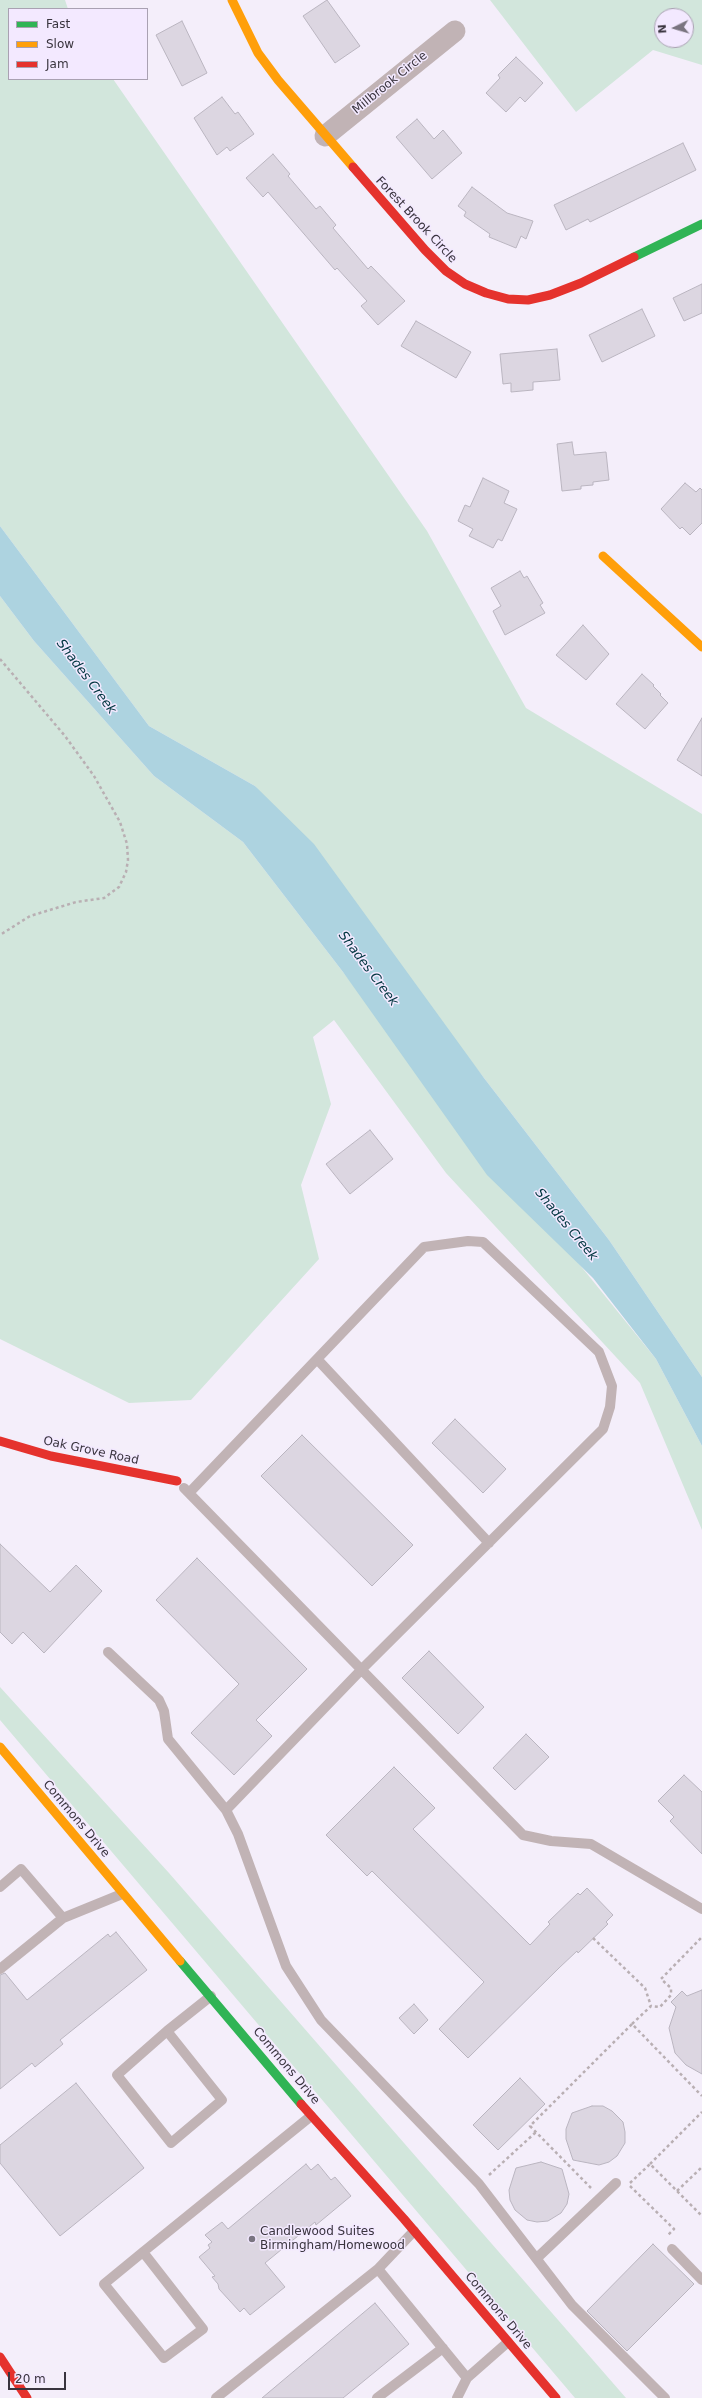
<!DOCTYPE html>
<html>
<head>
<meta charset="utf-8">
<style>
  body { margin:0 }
  #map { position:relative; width:702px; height:2398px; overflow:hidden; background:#f4eefa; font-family:"DejaVu Sans",sans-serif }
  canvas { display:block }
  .legend { position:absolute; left:8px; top:8px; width:140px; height:72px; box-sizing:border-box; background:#f3e9ff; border:1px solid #a9a1b2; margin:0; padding:5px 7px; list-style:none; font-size:12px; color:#39343e }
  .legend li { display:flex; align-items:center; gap:8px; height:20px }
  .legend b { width:20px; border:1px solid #a9a1b2 }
  .north { position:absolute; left:654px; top:8px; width:40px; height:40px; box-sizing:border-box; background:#f3e9ff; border:1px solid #a9a1b2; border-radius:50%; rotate:265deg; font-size:11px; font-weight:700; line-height:16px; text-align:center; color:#39343e }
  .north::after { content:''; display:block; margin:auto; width:14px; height:18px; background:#7a7580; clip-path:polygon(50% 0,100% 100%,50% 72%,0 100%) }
  .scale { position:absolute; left:8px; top:2372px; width:58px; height:18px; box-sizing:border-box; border:2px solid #39343e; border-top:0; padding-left:5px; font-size:12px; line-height:14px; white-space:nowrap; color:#39343e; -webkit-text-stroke:3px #f3e9ff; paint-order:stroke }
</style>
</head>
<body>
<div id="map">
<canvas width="702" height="2398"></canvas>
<ul class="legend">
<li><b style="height:5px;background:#30b455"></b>Fast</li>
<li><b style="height:5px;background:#ff9f0a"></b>Slow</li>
<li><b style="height:5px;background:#e5322d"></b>Jam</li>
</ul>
<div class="north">N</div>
<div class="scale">20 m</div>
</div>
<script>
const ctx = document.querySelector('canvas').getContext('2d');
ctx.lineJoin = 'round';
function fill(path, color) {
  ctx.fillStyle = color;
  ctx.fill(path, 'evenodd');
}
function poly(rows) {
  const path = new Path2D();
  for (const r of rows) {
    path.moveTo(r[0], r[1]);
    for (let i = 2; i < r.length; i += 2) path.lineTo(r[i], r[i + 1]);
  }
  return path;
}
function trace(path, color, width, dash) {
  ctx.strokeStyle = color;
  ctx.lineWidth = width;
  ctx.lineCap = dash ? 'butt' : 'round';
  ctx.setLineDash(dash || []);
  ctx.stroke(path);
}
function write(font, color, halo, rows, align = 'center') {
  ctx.font = font + ' "DejaVu Sans",sans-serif';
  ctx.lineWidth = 3;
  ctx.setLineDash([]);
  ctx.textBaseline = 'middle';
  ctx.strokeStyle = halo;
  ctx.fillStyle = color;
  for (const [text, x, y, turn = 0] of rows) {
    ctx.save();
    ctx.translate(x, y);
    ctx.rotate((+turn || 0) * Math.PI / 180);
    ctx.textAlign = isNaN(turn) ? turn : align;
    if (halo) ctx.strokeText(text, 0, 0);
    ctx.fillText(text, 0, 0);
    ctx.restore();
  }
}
const green = poly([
  [0,0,65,0,68,9,9,9,9,79,113,79,427,531,526,708,702,814,702,1377,609,1240,484,1078,255,786,149,726,0,526],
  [490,0,702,0,702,65,653,50,576,112],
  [662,16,686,16,686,40,662,40],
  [0,596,34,641,154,776,243,842,343,972,656,1359,702,1446,702,1530,640,1383,446,1173,334,1020,313,1037,331,1104,301,1185,319,1259,191,1400,129,1403,0,1339],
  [0,1687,169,1873,626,2398,575,2398,0,1720]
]);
const water = poly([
  [0,526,149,726,255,786,314,844,484,1078,609,1240,702,1377,702,1446,656,1359,593,1278,487,1175,343,972,243,842,154,776,34,641,0,596]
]);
const building = poly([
  [327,0,360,46,335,63,303,16,327,0],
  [182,21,207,73,182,86,156,35,182,21],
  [516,57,543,83,525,102,520,97,506,112,486,93,500,78,498,75,516,57],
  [222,97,235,114,238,112,254,134,230,151,227,147,217,155,194,118,222,97],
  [417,119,434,139,443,130,462,153,432,179,396,137,417,119],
  [683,143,696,170,590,222,588,219,566,230,554,205,683,143],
  [273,154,290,174,288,176,316,209,320,206,336,225,333,228,368,269,371,266,405,301,378,325,361,306,367,301,337,268,335,270,268,192,263,197,246,178,273,154],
  [472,187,507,213,533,221,526,239,521,236,516,248,489,237,490,234,464,216,466,212,458,206,472,187],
  [702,284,702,313,684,321,673,298,702,284],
  [642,309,655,336,602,362,589,335,642,309],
  [416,321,471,352,456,378,401,346,416,321],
  [557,349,560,380,533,382,533,390,511,392,511,383,503,384,500,354,557,349],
  [572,442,574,455,606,452,609,480,593,482,593,485,581,486,581,489,562,491,557,444,572,442],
  [483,478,509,491,504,503,517,509,502,541,498,539,493,548,469,536,473,529,458,521,465,505,470,507,483,478],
  [685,483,696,492,700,488,702,490,702,523,690,535,682,527,680,529,661,509,685,483],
  [520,571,524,578,527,576,543,603,540,605,545,613,505,635,493,611,501,606,491,588,520,571],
  [583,625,609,654,586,680,556,655,583,625],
  [642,674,654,685,653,686,661,694,660,695,668,703,645,729,616,704,642,674],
  [702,718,702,776,677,760,702,718],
  [370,1130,393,1159,350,1194,326,1164,370,1130],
  [455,1419,506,1469,483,1493,432,1443,455,1419],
  [302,1435,413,1545,372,1586,261,1476,302,1435],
  [0,1544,50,1592,76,1565,102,1591,44,1653,23,1632,12,1644,0,1632,0,1544],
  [197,1558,307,1669,256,1720,272,1736,234,1775,191,1733,239,1684,156,1600,197,1558],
  [429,1651,484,1707,458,1734,402,1678,429,1651],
  [526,1734,549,1757,515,1790,493,1768,526,1734],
  [394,1767,435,1808,413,1829,530,1945,550,1924,548,1922,578,1893,580,1895,587,1888,613,1915,606,1922,608,1924,578,1953,577,1951,559,1968,468,2058,439,2029,484,1982,372,1871,367,1876,326,1835,394,1767],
  [684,1775,702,1792,702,1854,670,1821,674,1817,658,1801,684,1775],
  [116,1932,147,1970,60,2040,63,2044,35,2067,32,2063,0,2089,0,1975,5,1973,27,2000,108,1934,110,1937,116,1932],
  [702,1990,702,2074,686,2065,675,2053,669,2028,676,2007,671,2002,682,1991,687,1996,702,1990],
  [414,2004,428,2020,414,2034,399,2018,414,2004],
  [520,2078,545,2104,498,2150,473,2125,520,2078],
  [76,2083,144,2168,60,2236,0,2163,0,2145,76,2083],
  [592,2106,603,2106,612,2111,623,2122,625,2132,625,2143,617,2156,609,2162,599,2165,573,2160,566,2139,566,2129,572,2113,592,2106],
  [541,2162,562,2169,569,2194,567,2204,561,2213,548,2221,537,2222,527,2220,515,2210,510,2200,509,2190,516,2168,541,2162],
  [306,2164,311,2170,318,2164,331,2180,335,2177,351,2196,316,2225,315,2222,265,2263,285,2287,250,2315,244,2308,240,2312,219,2289,218,2284,212,2277,215,2276,199,2257,210,2248,208,2245,212,2242,205,2235,222,2222,228,2229,306,2164],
  [653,2244,694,2284,627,2351,587,2311,653,2244],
  [375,2303,409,2344,343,2398,262,2398,375,2303]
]);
const path = poly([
  [0,659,65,736,94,776,120,822,127,844,128,860,126,872,119,887,104,898,76,902,30,916,0,935],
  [593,1938,645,1988,651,2006],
  [632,2024,651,2006,660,2007,671,1995,671,1988,661,1979,702,1937],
  [650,2164,702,2112],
  [489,2175,536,2132],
  [630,2183,650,2164,702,2216],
  [630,2186,674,2229,668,2235],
  [591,2188,530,2126,632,2024,702,2096],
  [677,2191,702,2167]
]);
const lane = poly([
  [317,1359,489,1543],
  [184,1488,523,1835,551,1841,591,1844,702,1909],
  [189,1493,424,1247,468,1241,483,1242,599,1352,612,1386,610,1407,603,1429,362,1669,226,1810,238,1834,286,1966,321,2020,479,2184,572,2305,665,2398],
  [108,1652,159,1700,164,1711,168,1739,226,1810],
  [0,1887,21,1869,63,1918],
  [0,1969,63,1918,122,1894],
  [167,2031,222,2100,171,2143,117,2075,167,2031,211,1996],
  [414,2231,378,2269,467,2378,508,2342],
  [672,2249,702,2280],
  [143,2252,203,2329,164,2358,104,2284,143,2252,311,2116],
  [537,2258,616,2183],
  [216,2398,378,2269],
  [377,2398,443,2348],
  [457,2398,467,2378]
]);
const street = poly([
  [325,136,455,31]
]);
const fast = poly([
  [634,257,702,224],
  [180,1961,301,2104]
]);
const slow = poly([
  [232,0,258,53,278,80,353,167],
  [603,556,702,647],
  [0,1747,180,1961]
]);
const jam = poly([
  [353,167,425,250,446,271,465,284,486,293,508,299,528,300,550,295,581,283,634,257],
  [0,1441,51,1456,177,1481],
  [301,2104,404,2219,556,2398],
  [0,2357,27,2398]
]);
const markers = [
  [252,2239,4,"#7a7580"]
];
const streetNames = [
  ["Millbrook Circle",390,83,-39],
  ["Forest Brook Circle",416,220,47],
  ["Oak Grove Road",91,1451,12],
  ["Commons Drive",76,1819,50],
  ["Commons Drive",286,2066,50],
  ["Commons Drive",498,2311,50]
];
const poiNames = [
  ["Candlewood Suites",260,2232],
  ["Birmingham/Homewood",260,2246]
];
const waterNames = [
  ["Shades Creek",86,677,53],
  ["Shades Creek",368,969,53],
  ["Shades Creek",566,1225,50]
];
fill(green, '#d2e6dc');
fill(water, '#add3e0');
fill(building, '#dcd6e1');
trace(building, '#bab5c0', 1);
trace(path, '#b9afb3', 2.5, [3, 3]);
trace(lane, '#c1b3b5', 10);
trace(street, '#c1b3b5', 21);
trace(fast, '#30b455', 9);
trace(slow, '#ff9f0a', 9);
trace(jam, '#e5322d', 9);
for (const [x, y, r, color] of markers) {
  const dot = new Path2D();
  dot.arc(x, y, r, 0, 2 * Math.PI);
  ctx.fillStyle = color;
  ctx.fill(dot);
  trace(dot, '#f3e9ff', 1.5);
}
write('12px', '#39343e', '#f3e9ff', streetNames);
write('12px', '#39343e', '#f3e9ff', poiNames, 'left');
write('italic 13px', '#003640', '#f3e9ff', waterNames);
</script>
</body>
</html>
